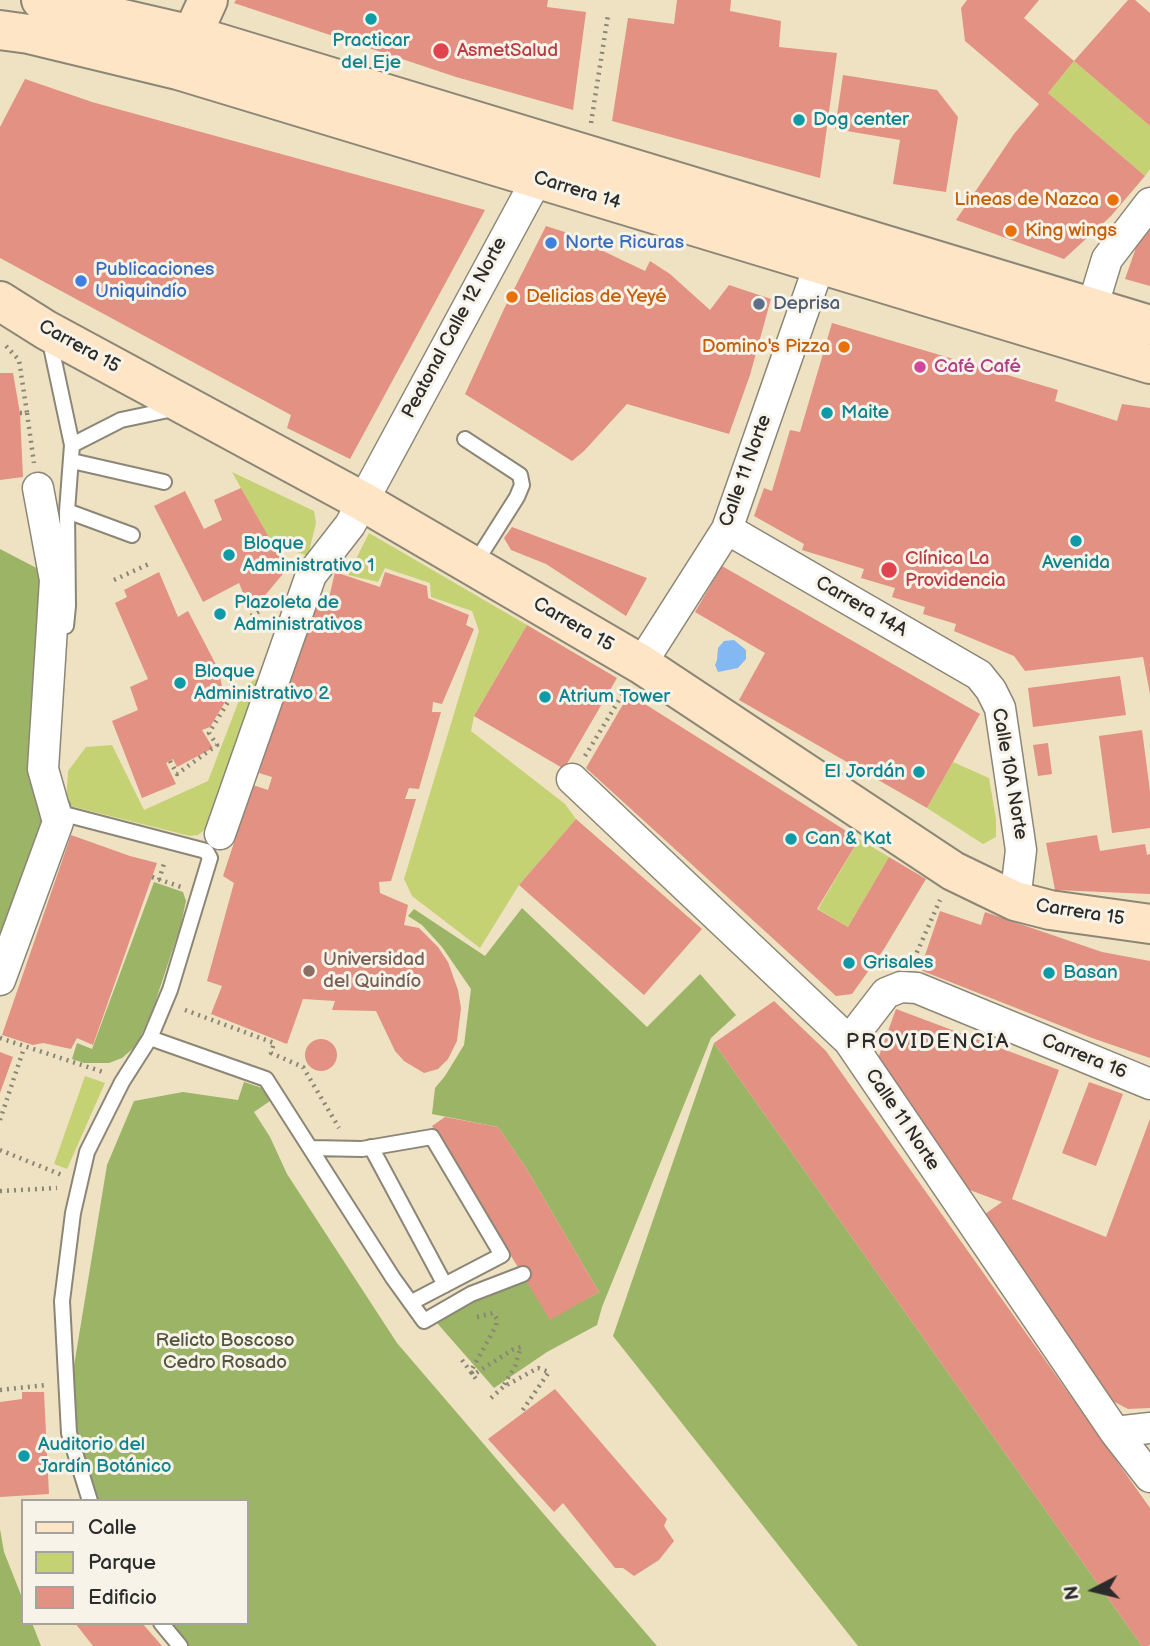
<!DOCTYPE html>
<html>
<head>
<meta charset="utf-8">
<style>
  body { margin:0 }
  #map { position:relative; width:1150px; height:1646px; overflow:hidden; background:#eee2c3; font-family:"Balsamiq Sans",sans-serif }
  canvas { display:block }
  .legend { position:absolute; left:21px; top:1499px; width:228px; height:126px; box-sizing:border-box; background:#f7f3e8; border:2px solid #a5a39c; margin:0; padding:9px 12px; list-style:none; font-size:21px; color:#2b2b2b }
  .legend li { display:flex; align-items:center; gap:14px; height:35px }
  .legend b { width:35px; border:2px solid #a5a39c }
  .north { position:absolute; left:1059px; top:1555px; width:70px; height:70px; -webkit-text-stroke:5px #f7f3e8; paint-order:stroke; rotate:263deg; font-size:19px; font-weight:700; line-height:28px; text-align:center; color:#2b2b2b }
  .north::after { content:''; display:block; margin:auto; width:24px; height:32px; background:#2b2b2b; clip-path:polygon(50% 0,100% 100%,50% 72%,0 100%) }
</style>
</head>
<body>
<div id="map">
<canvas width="1150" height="1646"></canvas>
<ul class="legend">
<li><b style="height:9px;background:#fde5c5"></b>Calle</li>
<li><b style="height:19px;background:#c4d274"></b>Parque</li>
<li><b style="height:19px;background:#e29182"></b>Edificio</li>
</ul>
<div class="north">N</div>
</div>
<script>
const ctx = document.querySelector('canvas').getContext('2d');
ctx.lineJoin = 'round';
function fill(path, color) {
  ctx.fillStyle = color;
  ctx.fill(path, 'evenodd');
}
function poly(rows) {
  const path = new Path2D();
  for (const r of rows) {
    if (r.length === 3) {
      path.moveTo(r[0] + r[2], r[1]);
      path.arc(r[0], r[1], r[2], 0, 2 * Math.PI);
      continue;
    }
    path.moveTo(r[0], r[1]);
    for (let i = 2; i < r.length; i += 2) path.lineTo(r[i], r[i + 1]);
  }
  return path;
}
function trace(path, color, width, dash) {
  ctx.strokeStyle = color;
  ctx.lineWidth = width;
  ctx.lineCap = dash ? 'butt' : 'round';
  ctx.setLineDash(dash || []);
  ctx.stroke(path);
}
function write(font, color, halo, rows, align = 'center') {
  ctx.font = font + ' "Balsamiq Sans",sans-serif';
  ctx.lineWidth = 6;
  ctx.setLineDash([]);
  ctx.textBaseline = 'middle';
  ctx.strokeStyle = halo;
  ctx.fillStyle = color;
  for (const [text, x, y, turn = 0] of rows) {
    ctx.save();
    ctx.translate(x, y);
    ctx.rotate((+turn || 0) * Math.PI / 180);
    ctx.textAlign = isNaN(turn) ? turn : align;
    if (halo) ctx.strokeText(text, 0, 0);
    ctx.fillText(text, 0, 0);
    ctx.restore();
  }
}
const green = poly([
  [1074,61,1150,126,1150,169,1145,176,1048,93],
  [232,472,314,511,316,523,308,556,271,542],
  [369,533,527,625,474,716,471,731,565,804,576,819,519,885,480,948,412,896,404,879,479,631,472,611,431,597,430,583,385,568,378,582,348,575],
  [272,671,209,826,198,835,190,836,66,805,68,771,86,747,112,745,144,810,208,781,245,685],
  [953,762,989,778,996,819,996,837,983,844,927,808],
  [859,839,889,857,848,927,818,909],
  [85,1076,105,1083,67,1169,54,1164]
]);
const forest = poly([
  [0,549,50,575,34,769,43,830,0,940],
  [154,882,183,892,186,901,181,924,154,1006,137,1045,122,1058,109,1063,84,1063,72,1059,77,1043,92,1049],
  [522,908,647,1027,700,974,736,1015,711,1038,602,1307,597,1325,547,1352,494,1388,437,1323,472,1301,527,1281,550,1319,599,1292,526,1168,498,1127,432,1114,435,1088,445,1076,464,1045,471,989,442,947,422,925,408,916,414,909,485,956],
  [714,1043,1142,1646,858,1646,613,1336],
  [244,1082,262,1088,270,1101,254,1112,270,1137,287,1174,397,1343,657,1646,187,1646,168,1623,247,1623,247,1501,94,1501,73,1433,72,1378,107,1165,134,1101,183,1092,238,1100],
  [0,1529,4,1552,23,1600,23,1623,32,1623,41,1646,0,1646]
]);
const water = poly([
  [734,640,746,650,746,659,738,668,718,672,715,665,717,660,718,648,724,641]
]);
const building = poly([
  [236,0,548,0,547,7,586,12,573,110,456,77,234,3],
  [677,0,731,0,730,11,781,21,779,47,837,53,820,178,612,121,628,18,674,24],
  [967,0,1039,0,1024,18,1074,61,1048,93,1145,176,1111,216,1064,259,956,220,1014,134,1039,104,965,41,961,8],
  [1128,0,1135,0,1150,13,1150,126,1074,61],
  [843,75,937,90,958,117,946,192,893,184,900,140,835,129],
  [25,79,92,102,485,210,350,459,287,428,291,415,0,258,0,127],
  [1150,225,1150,286,1125,279,1139,239],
  [546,226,605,245,603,251,645,271,650,261,670,274,710,310,729,285,771,299,750,375,729,434,627,404,584,451,572,461,465,394,504,309],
  [832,323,1058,390,1055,401,1117,421,1122,404,1150,408,1150,694,1143,657,1025,671,1014,656,954,631,956,624,923,614,925,607,892,597,895,588,861,578,864,569,802,550,804,544,754,516,764,488,772,491,790,430,800,432],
  [0,373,13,373,20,413,23,477,0,480],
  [241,488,287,569,262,599,248,605,239,583,203,602,154,506,185,491,204,529,222,520,214,500],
  [512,527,647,578,626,616,546,564,511,550,504,538],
  [722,566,980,714,927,808,739,700,765,653,695,612],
  [159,572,178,617,188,611,212,657,219,671,225,702,210,727,202,730,213,748,177,767,173,759,166,763,176,784,142,798,112,721,138,710,130,687,148,679,115,603,127,597,124,590],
  [335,572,380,587,385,572,427,586,428,598,469,615,466,625,474,629,442,704,433,702,432,712,441,712,419,789,409,788,405,799,416,799,391,881,379,882,380,893,408,905,404,925,419,928,438,947,448,962,458,990,461,1008,457,1041,448,1059,438,1069,424,1073,404,1061,395,1051,376,1011,332,1010,335,1001,303,999,287,1044,211,1014,222,986,207,981,234,883,223,876,253,785,268,790,272,777,259,773,283,696,297,700,301,688,289,684,314,607,326,611],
  [527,625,617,678,564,769,474,716],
  [1120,676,1126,715,1033,727,1028,688],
  [629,694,859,839,817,909,848,927,889,857,926,879,884,949,852,994,836,996,586,768],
  [1142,730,1150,791,1150,828,1112,833,1099,736],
  [1048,743,1052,774,1038,776,1033,745],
  [576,819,702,929,644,995,519,885],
  [71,835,130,856,157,863,93,1045,77,1038,71,1049,43,1043,33,1045,2,1035],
  [1097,835,1100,851,1145,844,1147,855,1150,854,1150,894,1055,890,1046,843],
  [940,911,981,925,985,912,1102,952,1150,961,1150,1058,1092,1038,920,970],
  [774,1001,826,1051,1150,1508,1150,1645,1148,1646,1142,1646,714,1043],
  [896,1009,1059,1070,1012,1199,1106,1237,1150,1119,1150,1408,1128,1409,1107,1398,978,1219,1002,1202,959,1186,876,1064],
  [321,1055,16],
  [0,1052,13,1057,0,1093],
  [1089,1082,1123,1094,1096,1166,1062,1153],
  [445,1117,498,1127,526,1168,599,1292,550,1320,432,1126],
  [555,1389,667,1519,664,1526,674,1541,659,1560,634,1576,623,1568,615,1568,563,1503,554,1512,488,1439],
  [22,1392,44,1392,49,1494,0,1497,0,1402,22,1399],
  [75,1623,142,1623,162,1646,93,1646]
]);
const path = poly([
  [591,123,608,15],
  [6,346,19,360,27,413],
  [20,413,27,413,34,463],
  [114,580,151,563],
  [251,616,268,606],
  [585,756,624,692],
  [170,761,177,774,217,745,209,733,231,697],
  [152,877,181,887],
  [159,880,165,860],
  [914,959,940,900],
  [185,1010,274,1043,271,1053,303,1067,339,1128],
  [0,1038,103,1072],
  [0,1120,24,1048],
  [0,1150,62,1175],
  [0,1191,57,1188],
  [477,1317,493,1313,497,1319,496,1326,471,1371,473,1375,512,1350,521,1347,515,1366,503,1387],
  [462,1360,476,1379],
  [0,1390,46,1385],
  [491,1398,503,1387,538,1368,549,1372,522,1411]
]);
const lane = poly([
  [49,337,72,445,67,511,68,606,66,626],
  [465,439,520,475,522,485,517,497,474,565],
  [72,445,121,420,173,409],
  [72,461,164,482],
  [67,511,132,535],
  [62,806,64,814,206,851,210,858,170,990,150,1038,122,1082,87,1152,73,1213,62,1301,69,1433,90,1501],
  [150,1038,266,1079,393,1278,424,1321,471,1294,523,1274],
  [371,1147,445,1285],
  [312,1148,362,1149,432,1137,502,1255,412,1302],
  [161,1623,180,1646]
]);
const street = poly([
  [1092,308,1107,259,1150,203],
  [727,529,979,675,991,690,1000,708,1021,850,1015,901],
  [641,664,727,529,820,263],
  [572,779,849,1041,1115,1432,1150,1477],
  [220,834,311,575,350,525,537,179],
  [0,980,58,822,43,769,55,580,38,488],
  [849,1041,886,993,901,987,917,988,1150,1084],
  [1115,1432,1150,1428]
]);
const secondary = poly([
  [41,0,192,35,1150,325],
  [0,30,29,34,178,70,1150,364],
  [192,35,208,0],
  [0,301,46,330,362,501,641,664,953,871,1015,901,1050,910,1150,924]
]);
const markers = [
  [371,19,7,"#0f9aa8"],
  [441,51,9,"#e0444e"],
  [799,120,7,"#0f9aa8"],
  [1113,200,7,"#e8710a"],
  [1011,231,7,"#e8710a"],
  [551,243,7,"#3f7fe0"],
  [81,281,7,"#3f7fe0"],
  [512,297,7,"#e8710a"],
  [759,304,7,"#5c6f8a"],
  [844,347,7,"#e8710a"],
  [920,367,7,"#d1479c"],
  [827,413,7,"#0f9aa8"],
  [1076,541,7,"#0f9aa8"],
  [229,555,7,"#0f9aa8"],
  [889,570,9,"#e0444e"],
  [220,614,7,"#0f9aa8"],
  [180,683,7,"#0f9aa8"],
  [545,697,7,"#0f9aa8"],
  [919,772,7,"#0f9aa8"],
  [791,839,7,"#0f9aa8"],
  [849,963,7,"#0f9aa8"],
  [309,971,7,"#8d6e63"],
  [1049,973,7,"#0f9aa8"],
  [24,1456,7,"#0f9aa8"]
];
const cultureNames = [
  ["Practicar",371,41,"center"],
  ["del Eje",371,63,"center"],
  ["Dog center",813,120],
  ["Maite",841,413],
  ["Bloque",243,544],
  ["Administrativo 1",243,566],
  ["Avenida",1076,563,"center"],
  ["Plazoleta de",234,603],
  ["Administrativos",234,625],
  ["Bloque",194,672],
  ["Administrativo 2",194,694],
  ["Atrium Tower",559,697],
  ["El Jordán",905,772,"right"],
  ["Can & Kat",805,839],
  ["Grisales",863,963],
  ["Basan",1063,973],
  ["Auditorio del",38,1445],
  ["Jardín Botánico",38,1467]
];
const healthNames = [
  ["AsmetSalud",457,51],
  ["Clínica La",905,559],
  ["Providencia",905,581]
];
const streetNames = [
  ["Carrera 14",577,191,17],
  ["Peatonal Calle 12 Norte",455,328,-62],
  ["Carrera 15",79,347,29],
  ["Calle 11 Norte",746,471,-70],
  ["Carrera 14A",861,607,30],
  ["Carrera 15",573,625,30],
  ["Calle 10A Norte",1009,774,80],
  ["Carrera 15",1080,913,9],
  ["Carrera 16",1084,1057,22],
  ["Calle 11 Norte",902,1120,56]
];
const foodNames = [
  ["Lineas de Nazca",1099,200],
  ["King wings",1025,231,"left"],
  ["Delicias de Yeyé",526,297,"left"],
  ["Domino's Pizza",830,347]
];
const shopNames = [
  ["Norte Ricuras",565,243],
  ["Publicaciones",95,270],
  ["Uniquindío",95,292]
];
const serviceNames = [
  ["Deprisa",773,304]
];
const hotelNames = [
  ["Café Café",934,367]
];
const educationNames = [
  ["Universidad",323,960],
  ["del Quindío",323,982]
];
const parkNames = [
  ["Relicto Boscoso",225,1341],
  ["Cedro Rosado",225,1363]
];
const neighbourhoodNames = [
  ["PROVIDENCIA",928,1043]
];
fill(green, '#c4d274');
fill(forest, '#9bb466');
fill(water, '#84b8f2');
fill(building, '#e29182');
trace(lane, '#8c8677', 18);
trace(street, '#8c8677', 33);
trace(secondary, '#8c8677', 42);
trace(path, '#8c8677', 4.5, [2, 5]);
trace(lane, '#fff', 14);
trace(street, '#fff', 30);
trace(secondary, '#fde5c5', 38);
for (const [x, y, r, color] of markers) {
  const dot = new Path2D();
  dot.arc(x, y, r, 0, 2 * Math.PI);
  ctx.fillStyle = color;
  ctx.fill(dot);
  trace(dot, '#f7f3e8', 2.5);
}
write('19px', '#0d838f', '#f7f3e8', cultureNames, 'left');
write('19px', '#be3a42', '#f7f3e8', healthNames, 'left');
write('19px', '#2b2b2b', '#f7f3e8', streetNames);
write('19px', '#c56008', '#f7f3e8', foodNames, 'right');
write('19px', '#366cbe', '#f7f3e8', shopNames, 'left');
write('19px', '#4e5e75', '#f7f3e8', serviceNames, 'left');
write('19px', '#b23c85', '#f7f3e8', hotelNames, 'left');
write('19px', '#785e54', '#f7f3e8', educationNames, 'left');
write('19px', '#51553d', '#f7f3e8', parkNames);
ctx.letterSpacing = '2px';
write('21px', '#2b2b2b', '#f7f3e8', neighbourhoodNames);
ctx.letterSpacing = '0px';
</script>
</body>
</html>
